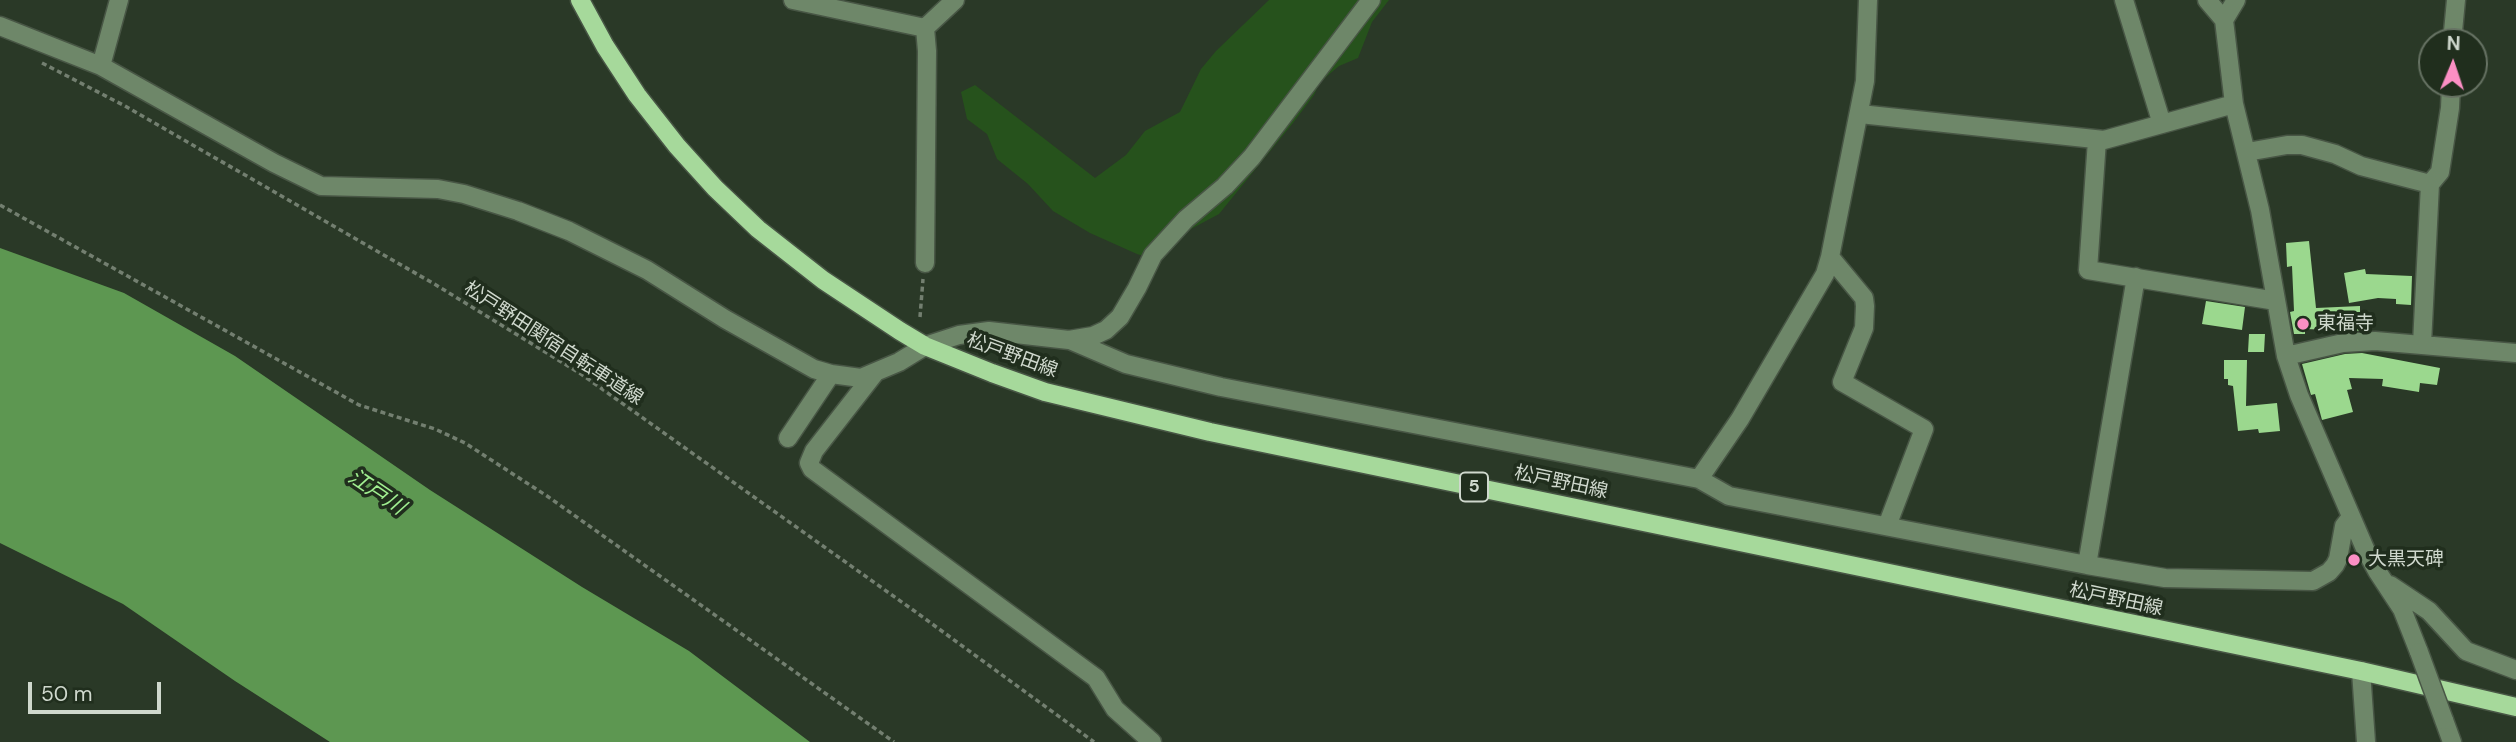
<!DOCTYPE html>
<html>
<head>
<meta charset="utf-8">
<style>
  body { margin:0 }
  #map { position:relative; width:2516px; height:742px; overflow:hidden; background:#2a3927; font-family:"DM Sans",sans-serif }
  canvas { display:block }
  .north { position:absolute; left:2418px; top:28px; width:70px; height:70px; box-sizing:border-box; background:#202e1d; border:2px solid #667263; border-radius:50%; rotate:2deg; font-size:19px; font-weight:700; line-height:28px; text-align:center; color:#cfd8cd }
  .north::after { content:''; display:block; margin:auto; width:24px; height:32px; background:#fb8fc4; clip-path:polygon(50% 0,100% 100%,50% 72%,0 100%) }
  .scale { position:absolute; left:28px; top:682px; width:133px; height:32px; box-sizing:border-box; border:4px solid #cfd8cd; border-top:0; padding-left:9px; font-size:21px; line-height:24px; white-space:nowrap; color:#cfd8cd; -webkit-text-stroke:5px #202e1d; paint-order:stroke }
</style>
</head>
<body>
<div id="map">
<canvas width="2516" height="742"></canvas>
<div class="north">N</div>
<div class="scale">50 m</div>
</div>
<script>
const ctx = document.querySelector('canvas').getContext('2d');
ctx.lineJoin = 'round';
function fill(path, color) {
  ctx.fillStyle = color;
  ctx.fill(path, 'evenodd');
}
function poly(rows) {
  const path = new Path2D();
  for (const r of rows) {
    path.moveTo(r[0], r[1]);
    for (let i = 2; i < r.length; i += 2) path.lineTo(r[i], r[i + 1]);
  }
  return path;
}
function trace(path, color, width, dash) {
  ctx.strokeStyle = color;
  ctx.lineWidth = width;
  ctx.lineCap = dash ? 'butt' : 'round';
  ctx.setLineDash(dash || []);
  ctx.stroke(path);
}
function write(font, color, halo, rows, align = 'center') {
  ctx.font = font + ' "DM Sans","Noto Sans JP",sans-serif';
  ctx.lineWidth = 7;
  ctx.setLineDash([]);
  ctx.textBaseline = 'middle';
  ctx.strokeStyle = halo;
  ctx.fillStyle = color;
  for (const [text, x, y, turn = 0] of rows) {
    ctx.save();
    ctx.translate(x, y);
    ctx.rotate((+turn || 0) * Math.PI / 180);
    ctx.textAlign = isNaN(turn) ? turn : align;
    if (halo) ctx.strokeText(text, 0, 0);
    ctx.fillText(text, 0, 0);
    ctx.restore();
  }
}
const green = poly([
  [1269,0,1389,0,1372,22,1358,58,1339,66,1320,82,1314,95,1293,123,1219,214,1189,230,1164,256,1153,259,1137,254,1090,233,1053,211,1028,184,997,159,987,134,967,119,961,92,975,85,1095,178,1126,155,1145,131,1180,112,1201,69,1216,51]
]);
const water = poly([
  [0,248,124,293,235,356,430,490,582,587,689,651,810,742,330,742,235,681,123,604,0,543]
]);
const building = poly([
  [2309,241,2316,308,2360,306,2360,331,2305,329,2305,334,2294,334,2290,312,2294,311,2292,266,2287,267,2286,243],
  [2365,269,2366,274,2412,276,2411,305,2396,304,2396,299,2378,298,2349,303,2344,273],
  [2206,301,2245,307,2242,330,2202,324],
  [2249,334,2265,334,2264,352,2248,352],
  [2362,353,2440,368,2437,385,2420,383,2419,392,2382,386,2383,379,2349,378,2352,389,2347,390,2353,412,2322,420,2315,394,2311,395,2302,364,2345,354],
  [2224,360,2247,360,2246,406,2277,403,2280,431,2259,433,2258,429,2238,431,2233,386,2228,385,2228,379,2224,379]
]);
const path = poly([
  [42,63,125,106,436,285,581,374,913,610,1094,742],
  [0,205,359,405,435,429,465,443,547,496,894,742],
  [920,317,923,279]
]);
const minor = poly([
  [793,0,925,28],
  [2124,0,2162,124],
  [2207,0,2224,20],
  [2236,0,2224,20,2234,104,2260,210,2286,356,2299,395,2366,551,2377,571,2402,609,2419,652],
  [0,26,101,66,274,163,321,186,438,189,464,194,518,211,569,231,647,270,725,319,814,369,831,374,861,378,899,362,925,346,959,335,989,331,1069,340,1093,336,1106,330,1120,317,1137,288,1153,255,1186,219,1225,186,1252,157,1371,0],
  [925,28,927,51,925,263],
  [925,28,955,0],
  [2452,42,2456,0],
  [101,66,119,0],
  [1860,114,2104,140,2234,104],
  [2097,140,2088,270,2276,301],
  [2247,152,2287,145,2302,145,2335,154,2361,166,2430,184,2440,172,2450,108,2451,84],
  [1830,257,1864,298,1865,306,1864,328,1842,382,1924,429,1887,526],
  [1070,340,1126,364,1221,387,1699,479,1729,496,2087,565,2165,578,2313,581,2329,572,2335,565,2338,559,2344,526,2351,517],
  [2422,344,2430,184],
  [2286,356,2343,343,2375,341,2516,353],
  [874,374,814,451,809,463,812,469,1096,678,1115,709,1152,742],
  [788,438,831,374],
  [1699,479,1740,419,1825,274,1830,257,1865,81,1868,0],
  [2087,565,2136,277],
  [2390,585,2429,611,2466,651,2516,670],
  [2361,671,2366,742],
  [2444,720,2452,742]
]);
const major = poly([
  [580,0,605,46,637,95,677,146,715,188,758,229,823,280,900,331,925,346,992,373,1045,392,1210,432,2361,671,2516,707]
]);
const minorBridge = poly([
  [2419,652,2444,720]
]);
const markers = [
  [2303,324,7,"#fb8fc4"],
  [2354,560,7,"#fb8fc4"]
];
const shields = [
  [1474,487,28]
];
const shieldNames = [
  ["5",1474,487]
];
const poiNames = [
  ["東福寺",2317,324],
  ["大黒天碑",2368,560]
];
const streetNames = [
  ["松戸野田関宿自転車道線",553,344,33],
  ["松戸野田線",1012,356,20],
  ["松戸野田線",1561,483,12],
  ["松戸野田線",2116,600,12]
];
const waterNames = [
  ["江戸川",376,493,34]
];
fill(green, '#26521c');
fill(water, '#5d9751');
fill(building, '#9bd88e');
trace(minor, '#485645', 21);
trace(major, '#485645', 21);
trace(path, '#737f70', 3.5, [5, 3.5]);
trace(minor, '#6e8769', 18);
trace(major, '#a6d99b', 18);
trace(minorBridge, '#485645', 21, []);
trace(minorBridge, '#6e8769', 18);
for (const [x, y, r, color] of markers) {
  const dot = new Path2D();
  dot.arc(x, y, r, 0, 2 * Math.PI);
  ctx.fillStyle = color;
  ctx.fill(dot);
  trace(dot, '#202e1d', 2.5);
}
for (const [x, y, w] of shields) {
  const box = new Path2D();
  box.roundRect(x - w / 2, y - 14.5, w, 29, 5);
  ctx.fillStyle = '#202e1d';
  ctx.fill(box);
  trace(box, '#cfd8cd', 2);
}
write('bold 18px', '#cfd8cd', null, shieldNames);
write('19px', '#cfd8cd', '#202e1d', poiNames, 'left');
write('19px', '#cfd8cd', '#202e1d', streetNames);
write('italic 21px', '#a1f091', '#202e1d', waterNames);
</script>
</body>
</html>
